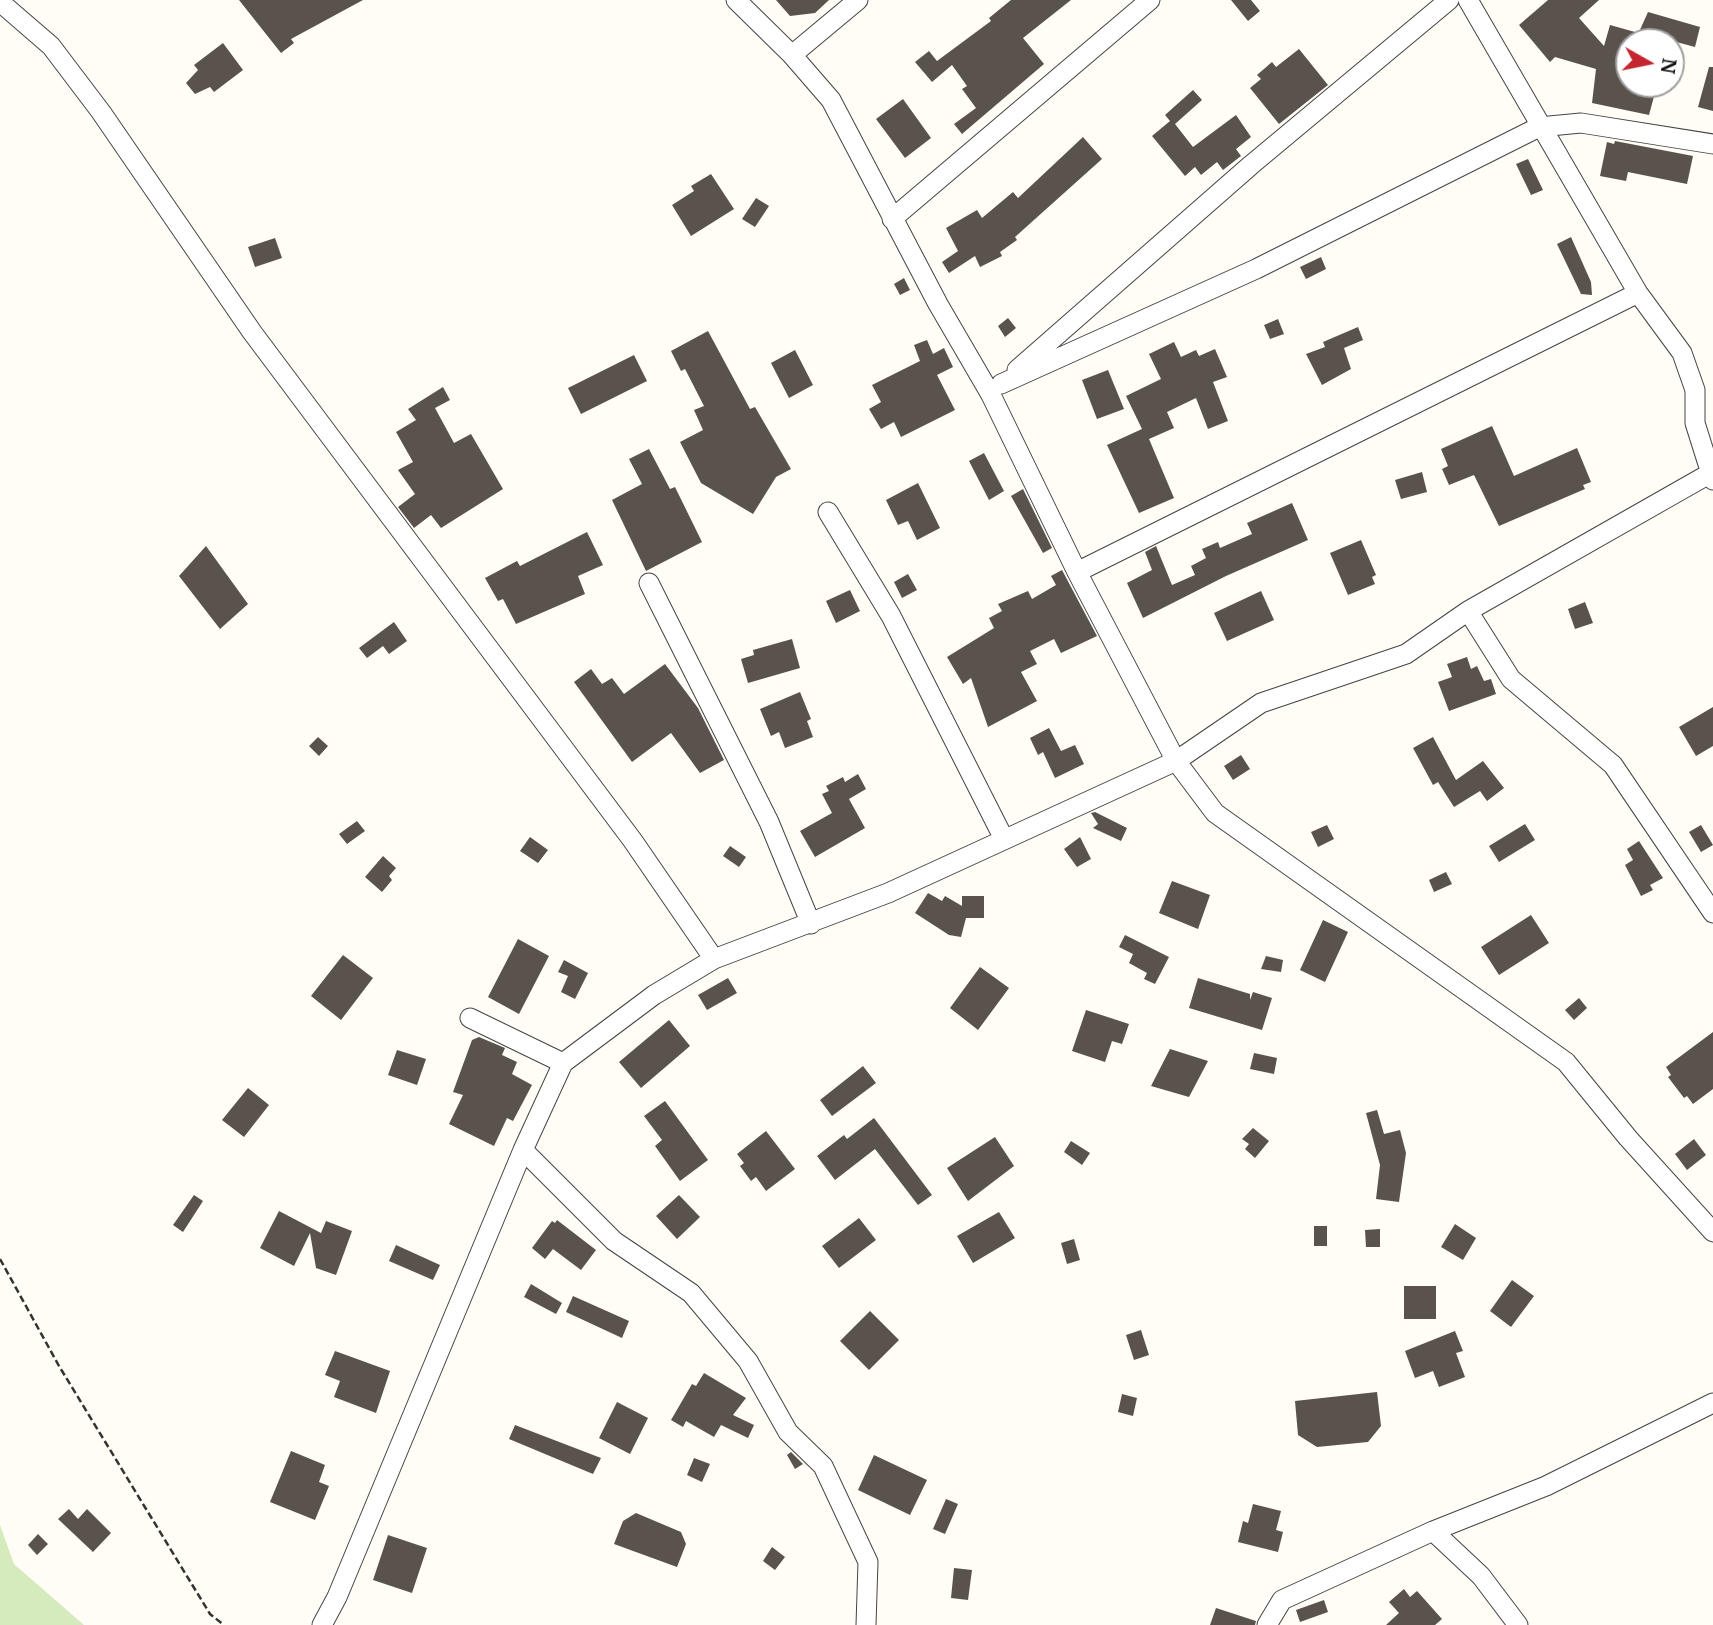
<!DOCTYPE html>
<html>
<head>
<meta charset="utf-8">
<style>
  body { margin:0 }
  #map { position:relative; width:1713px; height:1625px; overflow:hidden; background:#fffdf5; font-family:Merriweather,serif }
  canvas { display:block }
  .north { position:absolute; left:1615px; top:28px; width:70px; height:70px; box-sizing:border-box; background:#fff; border:2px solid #a0a0a0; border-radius:50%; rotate:99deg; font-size:19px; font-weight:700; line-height:28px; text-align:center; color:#111 }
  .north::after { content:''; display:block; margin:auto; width:24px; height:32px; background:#c4262e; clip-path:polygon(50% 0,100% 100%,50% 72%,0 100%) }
</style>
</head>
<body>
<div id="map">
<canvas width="1713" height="1625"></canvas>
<div class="north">N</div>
</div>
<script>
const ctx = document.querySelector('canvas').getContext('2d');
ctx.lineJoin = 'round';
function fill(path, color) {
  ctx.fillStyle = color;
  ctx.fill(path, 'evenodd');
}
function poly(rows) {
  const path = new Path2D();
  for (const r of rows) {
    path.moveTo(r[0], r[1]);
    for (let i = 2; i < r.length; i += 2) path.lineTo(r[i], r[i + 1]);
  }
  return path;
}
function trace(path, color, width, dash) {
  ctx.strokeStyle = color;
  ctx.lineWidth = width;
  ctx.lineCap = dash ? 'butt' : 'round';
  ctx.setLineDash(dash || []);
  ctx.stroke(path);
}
const green = poly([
  [0,1525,14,1564,84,1625,0,1625]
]);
const building = poly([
  [239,0,363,0,291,39,294,43,281,53],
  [776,0,829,0,815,13,790,16],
  [1011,0,1071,0,1023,38,1044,64,962,134,954,124,976,108,962,89,967,86,952,65,932,82,915,62,929,51,937,61,991,21,989,18],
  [1231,0,1251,0,1260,11,1248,21],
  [1548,0,1599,0,1579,18,1604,46,1610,25,1635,32,1632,42,1629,42,1621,80,1656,89,1649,115,1592,103,1596,69,1555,57,1550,62,1519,25],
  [1648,12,1700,27,1695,47,1639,32],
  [223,43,243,70,214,92,210,87,195,94,186,83,198,70,194,65],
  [1299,49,1328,85,1279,124,1250,88,1261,79,1257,75,1272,62,1276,67],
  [1709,67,1713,67,1713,111,1698,107],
  [1193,90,1202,100,1175,124,1193,147,1236,115,1251,137,1236,149,1241,156,1223,170,1217,162,1201,175,1195,167,1185,176,1152,136,1170,121,1165,115],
  [903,99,931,138,905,158,876,119],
  [1083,137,1102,159,1015,237,1017,240,1000,252,1002,256,980,267,975,256,949,273,942,262,958,251,946,228,977,210,982,218,1013,192,1018,198],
  [1615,141,1693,156,1687,184,1628,172,1626,181,1600,176,1607,142,1614,144],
  [1528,159,1543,190,1531,195,1516,164],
  [711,174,734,209,691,236,672,205,694,191,691,186],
  [756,198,769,206,755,227,742,219],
  [1571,237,1591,282,1592,295,1581,294,1557,244],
  [275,238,282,258,255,267,248,247],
  [1321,257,1326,269,1306,279,1300,267],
  [904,278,910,290,900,295,894,284],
  [1008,318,1016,328,1005,337,998,326],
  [1278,319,1284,334,1270,339,1264,325],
  [1358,327,1363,340,1344,348,1351,369,1322,385,1306,354,1325,347,1323,342],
  [708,331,750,409,755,407,791,469,776,477,753,514,701,483,680,442,703,430,694,410,704,406,685,369,681,371,671,351],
  [927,340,933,354,944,348,953,367,937,375,955,410,901,437,894,422,881,429,869,409,881,402,872,385,920,361,914,345],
  [1174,342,1181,357,1196,350,1199,356,1215,349,1227,377,1213,382,1228,421,1208,429,1196,398,1167,412,1174,428,1149,439,1174,498,1139,513,1107,445,1142,429,1126,396,1161,379,1149,354],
  [795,350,813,385,789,398,771,363],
  [634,355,647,381,581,414,568,388],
  [1108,370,1124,409,1097,419,1082,380],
  [443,387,450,400,435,408,454,443,471,434,503,489,441,528,431,515,414,528,398,507,415,494,398,470,413,462,396,432,416,420,408,409],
  [1492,426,1514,476,1577,448,1591,482,1583,485,1585,489,1499,526,1474,475,1449,485,1442,469,1448,466,1441,449],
  [649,449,670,489,675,487,702,542,646,571,612,500,642,484,629,459],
  [984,453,1004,491,989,500,969,461],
  [1422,472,1427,492,1401,499,1395,480],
  [918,483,940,528,917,540,908,521,898,525,886,500],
  [1023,489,1052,548,1043,553,1011,496],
  [1292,503,1308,540,1226,576,1143,618,1127,583,1152,570,1145,552,1156,546,1172,585,1195,575,1191,566,1206,558,1202,549,1218,542,1220,548,1252,534,1247,523],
  [587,532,603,565,578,576,585,594,516,624,503,599,498,601,485,578,517,561,520,566],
  [1361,540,1376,575,1372,577,1375,584,1348,595,1330,553],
  [206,546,248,604,220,629,179,576],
  [1062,570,1097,636,1061,653,1054,639,1030,651,1037,664,1021,672,1037,701,988,727,971,678,963,684,947,657,994,628,989,618,1002,611,998,604,1028,591,1032,599,1056,585,1051,576],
  [908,574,917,590,902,598,894,582],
  [850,590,860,611,836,623,826,601],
  [1261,591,1274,620,1227,641,1214,613],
  [1585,602,1593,623,1575,629,1568,609],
  [394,622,407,641,389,654,383,646,367,658,359,648],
  [792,639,800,668,748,683,741,659,754,655,753,650],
  [1467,657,1471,669,1477,666,1484,681,1491,679,1496,694,1449,711,1438,682,1452,677,1447,664],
  [665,664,698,708,724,760,700,773,671,733,632,762,574,682,591,669,602,684,612,678,624,694],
  [800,692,811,719,807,721,813,737,785,748,779,732,771,736,760,709],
  [1713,707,1713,746,1696,756,1679,727],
  [1049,728,1061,751,1075,745,1084,764,1055,778,1043,752,1038,755,1030,738],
  [318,737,328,746,319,756,309,746],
  [1433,737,1456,780,1483,761,1504,788,1487,801,1480,791,1454,807,1438,782,1433,785,1413,748],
  [1241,755,1250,769,1233,780,1224,766],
  [858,774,866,789,849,799,865,828,815,857,800,831,832,813,822,794,829,791,826,786,843,777,845,782],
  [1095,812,1127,828,1121,841,1093,828,1098,824,1091,813],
  [357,821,365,831,347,844,339,834],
  [1525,824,1535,840,1499,862,1489,846],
  [1327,825,1334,839,1318,847,1311,832],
  [1701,825,1713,845,1701,852,1689,832],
  [530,837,548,850,538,863,520,851],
  [1080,837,1091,859,1077,867,1064,849],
  [1639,841,1663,878,1650,885,1653,890,1641,896,1625,865,1633,860,1627,849],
  [730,846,746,857,739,867,723,856],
  [383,856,396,868,389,876,392,880,382,892,365,877],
  [1446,872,1452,884,1434,892,1429,880],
  [1172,881,1210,895,1198,929,1159,913],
  [928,893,942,901,945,896,962,906,962,896,984,896,984,918,966,918,961,937,949,935,915,913],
  [1531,915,1549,943,1499,975,1481,947],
  [1323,920,1348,932,1325,982,1300,970],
  [1125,935,1169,957,1155,984,1144,979,1147,973,1129,963,1133,954,1119,947],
  [518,939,549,956,519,1014,488,997],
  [343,955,373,978,341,1020,311,996],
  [1266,956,1283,960,1281,972,1261,969],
  [564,960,588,973,575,999,561,992,568,976,558,972],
  [980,967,1009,988,978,1030,950,1008],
  [728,978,737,993,707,1010,698,995],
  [1198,978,1250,994,1250,1000,1253,992,1272,998,1262,1030,1189,1008],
  [1579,998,1587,1008,1574,1020,1565,1010],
  [1086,1010,1129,1024,1122,1044,1112,1041,1105,1062,1072,1051],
  [669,1020,690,1046,641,1088,619,1062],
  [1713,1032,1713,1089,1693,1104,1687,1096,1684,1098,1668,1077,1671,1075,1666,1067],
  [479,1037,505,1048,502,1055,517,1062,512,1074,532,1085,513,1121,507,1118,494,1146,449,1124,463,1095,453,1092,472,1040],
  [1170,1049,1208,1061,1189,1097,1151,1086],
  [397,1050,426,1059,417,1085,388,1075],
  [1254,1053,1277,1058,1274,1074,1250,1069],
  [863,1066,876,1083,832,1116,820,1100],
  [248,1088,269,1105,244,1137,222,1120],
  [665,1101,708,1160,680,1181,655,1146,662,1140,644,1116],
  [1377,1110,1384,1134,1400,1130,1406,1153,1399,1202,1376,1199,1380,1165,1366,1113],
  [874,1118,932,1195,918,1205,875,1149,835,1180,817,1156,844,1135,847,1139],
  [1253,1128,1269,1141,1255,1158,1245,1149,1249,1144,1242,1139],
  [766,1131,795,1169,766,1191,756,1177,751,1181,740,1166,744,1163,737,1154],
  [995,1137,1014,1166,968,1201,947,1168],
  [1694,1139,1706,1155,1687,1170,1675,1154],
  [1071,1141,1090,1153,1082,1165,1064,1152],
  [194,1195,203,1201,183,1232,173,1225],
  [679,1195,700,1217,677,1239,656,1216],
  [279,1211,321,1233,326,1221,352,1231,336,1275,316,1268,310,1233,294,1266,260,1248],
  [999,1212,1015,1238,973,1263,957,1236],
  [859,1218,876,1240,839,1268,822,1246],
  [557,1220,596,1250,581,1270,553,1249,545,1259,532,1248,552,1221,555,1223],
  [1455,1224,1476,1238,1463,1260,1441,1247],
  [1314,1226,1327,1226,1327,1246,1314,1246],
  [1380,1229,1380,1247,1366,1247,1365,1230],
  [1074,1239,1080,1260,1067,1264,1061,1243],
  [396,1245,440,1265,433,1280,389,1261],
  [1512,1280,1534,1296,1511,1327,1490,1311],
  [531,1284,562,1303,556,1314,524,1297],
  [1404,1286,1436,1286,1436,1319,1404,1319],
  [573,1296,629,1321,622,1338,566,1312],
  [870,1311,899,1340,869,1370,840,1341],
  [1141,1330,1149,1355,1134,1360,1126,1335],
  [1455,1331,1463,1351,1456,1353,1465,1377,1439,1387,1433,1371,1415,1378,1405,1351],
  [335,1351,390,1371,376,1413,334,1397,340,1381,325,1375],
  [704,1373,746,1398,733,1415,754,1425,748,1438,721,1425,714,1437,686,1421,683,1427,671,1420,692,1384,696,1386],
  [1377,1392,1381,1426,1368,1442,1317,1447,1298,1435,1295,1401],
  [1122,1394,1137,1398,1133,1416,1118,1412],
  [617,1402,648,1418,630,1454,599,1438],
  [515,1425,601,1458,593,1474,509,1439],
  [291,1451,325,1465,319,1482,329,1486,315,1520,270,1502],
  [791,1452,803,1464,795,1469,787,1455],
  [874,1455,927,1480,910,1515,858,1490],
  [694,1458,710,1464,702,1482,687,1475],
  [946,1499,958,1504,945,1534,933,1529],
  [1253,1504,1281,1511,1276,1530,1283,1532,1278,1552,1238,1542,1243,1521,1248,1523],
  [69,1509,78,1519,87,1509,111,1533,93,1552,58,1519],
  [636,1513,681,1532,686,1544,677,1567,614,1544,623,1521],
  [38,1534,48,1544,37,1555,28,1545],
  [388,1535,427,1548,412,1593,373,1580],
  [772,1547,785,1557,775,1570,763,1561],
  [954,1568,972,1570,968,1600,951,1598],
  [1404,1589,1410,1597,1417,1591,1442,1619,1435,1625,1386,1625,1399,1613,1389,1602],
  [1324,1600,1328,1612,1300,1622,1296,1610],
  [1216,1608,1256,1621,1255,1625,1210,1625]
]);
const path = poly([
  [0,1259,59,1366,210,1614,224,1625]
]);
const minor = poly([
  [736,0,792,55,831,100,938,304,991,395,1077,572,1176,761,1215,813,1566,1062,1628,1138,1713,1232],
  [1468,0,1638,293,1682,353,1695,390,1695,423,1713,480],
  [0,2,51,46,101,112,252,332,633,841,714,959],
  [792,55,858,0],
  [892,219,1150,0],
  [1017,370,1251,165,1449,0],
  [1001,384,1256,269,1539,127,1581,123,1713,144],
  [828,512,891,616,1004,839],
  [1077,572,1638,293],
  [649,583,769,822,811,924],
  [1468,611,1511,679,1613,765,1713,913],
  [470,1018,563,1063],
  [523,1150,614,1241,691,1293,748,1361,788,1432,823,1466,868,1562,866,1625],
  [322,1625,337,1597,523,1150,563,1063,654,995,714,959,888,893,1176,761,1261,703,1406,654,1468,611,1709,474],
  [1267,1625,1282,1600,1433,1531],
  [1518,1625,1481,1576,1433,1531,1546,1486,1713,1403]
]);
fill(green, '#d5ebbd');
fill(building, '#5a524d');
trace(minor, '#444', 21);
trace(path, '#333', 2.5, [7, 3.5]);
trace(minor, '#fff', 19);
</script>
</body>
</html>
